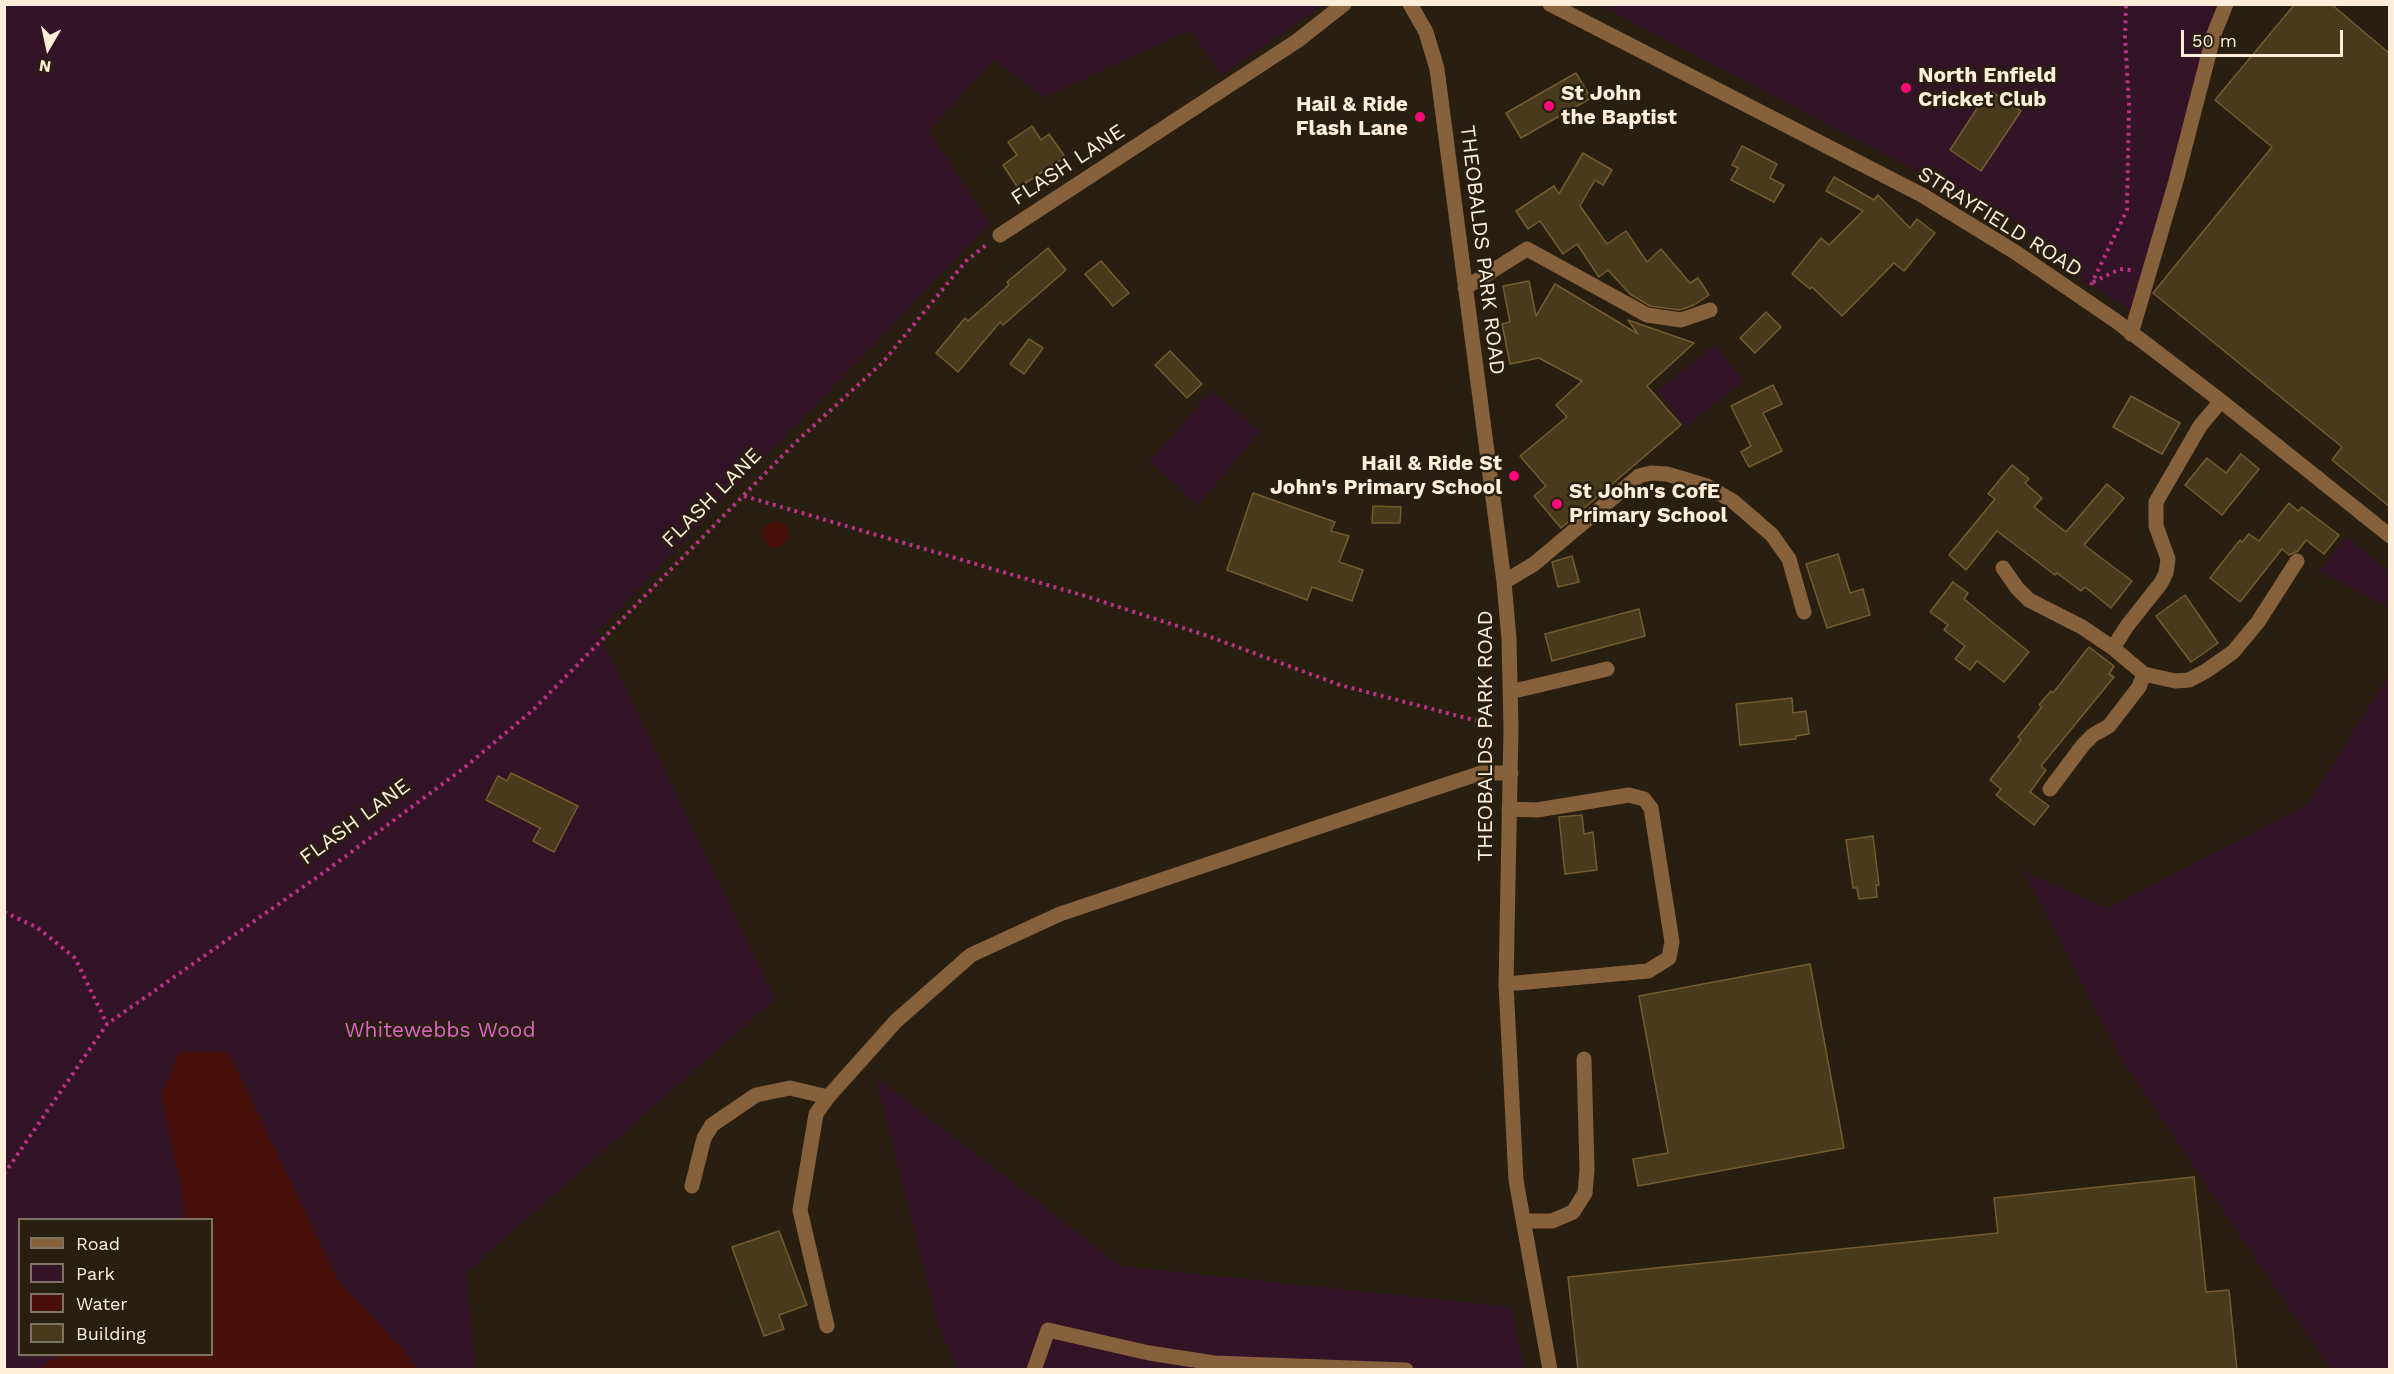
<!DOCTYPE html>
<html>
<head>
<meta charset="utf-8">
<style>
  body { margin:0 }
  #map { position:relative; width:2394px; height:1374px; overflow:hidden; background:#291f11; font-family:"Work Sans",sans-serif }
  canvas { display:block }
  .frame { position:absolute; inset:0; border:6px solid #feeed9; pointer-events:none }
  .legend { position:absolute; left:18px; top:1218px; width:195px; height:138px; box-sizing:border-box; background:#291f11; border:2px solid #7e7261; margin:0; padding:8px 10px; list-style:none; font-size:18px; color:#feeed9 }
  .legend li { display:flex; align-items:center; gap:12px; height:30px }
  .legend b { width:30px; border:2px solid #7e7261 }
  .north { position:absolute; left:18px; top:18px; width:60px; height:60px; -webkit-text-stroke:4px #291f11; paint-order:stroke; rotate:189deg; font-size:16px; font-weight:700; line-height:24px; text-align:center; color:#feeed9 }
  .north::after { content:''; display:block; margin:auto; width:21px; height:27px; background:#feeed9; clip-path:polygon(50% 0,100% 100%,50% 72%,0 100%) }
  .scale { position:absolute; left:2181px; top:30px; width:162px; height:27px; box-sizing:border-box; border:3px solid #feeed9; border-top:0; padding-left:8px; font-size:18px; line-height:21px; white-space:nowrap; color:#feeed9; -webkit-text-stroke:4px #291f11; paint-order:stroke }
</style>
</head>
<body>
<div id="map">
<canvas width="2394" height="1374"></canvas>
<div class="frame"></div>
<ul class="legend">
<li><b style="height:8px;background:#87603c"></b>Road</li>
<li><b style="height:16px;background:#331426"></b>Park</li>
<li><b style="height:16px;background:#47100b"></b>Water</li>
<li><b style="height:16px;background:#49391d"></b>Building</li>
</ul>
<div class="north">N</div>
<div class="scale">50 m</div>
</div>
<script>
const ctx = document.querySelector('canvas').getContext('2d');
ctx.lineJoin = 'round';
function fill(path, color) {
  ctx.fillStyle = color;
  ctx.fill(path, 'evenodd');
}
function poly(rows) {
  const path = new Path2D();
  for (const r of rows) {
    path.moveTo(r[0], r[1]);
    for (let i = 2; i < r.length; i += 2) path.lineTo(r[i], r[i + 1]);
  }
  return path;
}
function trace(path, color, width, dash) {
  ctx.strokeStyle = color;
  ctx.lineWidth = width;
  ctx.lineCap = dash ? 'butt' : 'round';
  ctx.setLineDash(dash || []);
  ctx.stroke(path);
}
function write(font, color, halo, rows, align = 'center') {
  ctx.font = font + ' "Work Sans",sans-serif';
  ctx.lineWidth = 5;
  ctx.setLineDash([]);
  ctx.textBaseline = 'middle';
  ctx.strokeStyle = halo;
  ctx.fillStyle = color;
  for (const [text, x, y, turn = 0] of rows) {
    ctx.save();
    ctx.translate(x, y);
    ctx.rotate((+turn || 0) * Math.PI / 180);
    ctx.textAlign = isNaN(turn) ? turn : align;
    if (halo) ctx.strokeText(text, 0, 0);
    ctx.fillText(text, 0, 0);
    ctx.restore();
  }
}
const green = poly([
  [4,5,1323,5,1221,76,1190,30,1044,98,994,60,929,131,990,224,598,631,775,999,466,1273,476,1369,420,1369,338,1280,228,1052,182,1192,185,1219,20,1220,20,1354,59,1355,39,1369,5,1369],
  [512,773,578,806,554,852,533,841,540,827,498,777,507,781],
  [1599,5,2215,5,2176,175,2130,309,2084,281,2014,222],
  [1715,344,1744,381,1686,427,1657,391],
  [1212,390,1261,432,1198,505,1149,462],
  [2347,536,2389,572,2389,608,2319,571],
  [2389,674,2389,1369,2330,1369,2123,1062,2023,871,2108,908,2308,804],
  [875,1076,1121,1266,1512,1307,1524,1369,957,1369,938,1325]
]);
const water = poly([
  [777,521,789,526,788,540,779,548,768,547,761,532,768,524],
  [180,1052,228,1052,338,1280,420,1369,39,1369,59,1355,212,1354,212,1220,185,1219,182,1191,161,1095]
]);
const building = poly([
  [2295,4,2331,4,2390,54,2390,507,2332,460,2342,447,2153,293,2272,147,2215,100,2295,4],
  [1576,73,1591,98,1521,138,1506,113,1576,73],
  [1989,90,2021,111,1981,171,1950,150,1989,90],
  [1032,126,1041,140,1049,134,1065,157,1018,188,1003,165,1017,155,1008,142,1032,126],
  [1742,146,1777,164,1770,178,1784,185,1774,202,1731,180,1738,168,1732,165,1742,146],
  [1583,153,1612,170,1603,185,1595,180,1580,206,1607,244,1626,231,1647,262,1661,249,1690,283,1698,278,1709,295,1694,305,1680,310,1650,306,1630,294,1608,270,1599,277,1577,244,1563,254,1540,221,1528,229,1516,211,1554,186,1559,194,1583,153],
  [1834,177,1874,200,1878,195,1910,228,1917,219,1935,233,1904,271,1894,263,1842,316,1812,287,1810,289,1792,274,1821,238,1829,245,1863,211,1826,191,1834,177],
  [1048,248,1066,270,1003,325,1000,322,958,372,936,353,965,318,968,321,1009,285,1007,282,1048,248],
  [1101,261,1129,293,1113,306,1085,274,1101,261],
  [1529,281,1536,316,1555,284,1638,334,1628,320,1694,343,1647,386,1681,425,1561,528,1534,496,1546,486,1520,456,1567,417,1556,405,1582,381,1539,358,1510,364,1502,324,1510,322,1503,286,1529,281],
  [1766,312,1781,327,1755,353,1740,338,1766,312],
  [1029,339,1043,348,1024,374,1010,364,1029,339],
  [1170,351,1202,384,1187,398,1155,365,1170,351],
  [1773,385,1782,404,1763,413,1782,451,1749,467,1741,452,1751,446,1731,406,1773,385],
  [2131,396,2180,423,2162,454,2113,427,2131,396],
  [2241,454,2259,469,2222,515,2185,485,2207,458,2226,473,2241,454],
  [2012,465,2029,479,2025,483,2042,498,2034,507,2066,532,2107,484,2124,498,2084,545,2132,581,2111,608,2085,587,2081,591,2057,573,2055,575,1997,531,1966,570,1949,555,1995,499,1988,494,2012,465],
  [1253,493,1335,522,1331,531,1349,536,1339,562,1363,570,1352,601,1312,587,1307,600,1227,570,1253,493],
  [2289,503,2298,511,2302,507,2339,535,2324,554,2306,540,2298,551,2289,555,2282,549,2240,602,2210,578,2240,540,2242,542,2249,534,2259,541,2289,503],
  [1373,506,1401,507,1400,523,1372,523,1373,506],
  [1838,554,1850,593,1863,589,1870,615,1827,628,1806,564,1838,554],
  [1572,556,1579,582,1558,587,1552,562,1572,556],
  [1953,582,1968,593,1964,599,2029,652,2004,682,1977,661,1970,670,1955,659,1965,646,1944,630,1948,625,1930,612,1953,582],
  [2185,595,2218,643,2191,662,2156,616,2185,595],
  [1639,609,1645,636,1552,661,1545,634,1639,609],
  [2089,647,2114,666,2109,674,2114,677,2041,766,2046,770,2030,792,2049,806,2034,825,1996,795,2001,789,1990,780,2021,740,2018,737,2042,707,2039,705,2051,691,2053,693,2089,647],
  [1792,698,1793,713,1806,711,1809,734,1796,736,1796,739,1740,745,1736,704,1792,698],
  [511,773,578,806,554,852,533,841,540,828,486,800,498,776,507,781,511,773],
  [1582,815,1584,834,1593,832,1597,870,1565,874,1559,817,1582,815],
  [1873,836,1879,885,1876,885,1877,897,1859,899,1857,888,1853,888,1846,840,1873,836],
  [1810,964,1844,1148,1638,1186,1633,1159,1668,1153,1639,996,1810,964],
  [2194,1177,2206,1292,2229,1290,2237,1370,1578,1370,1568,1277,1998,1233,1994,1198,2194,1177],
  [779,1231,807,1305,779,1315,784,1329,764,1336,732,1247,779,1231]
]);
const path = poly([
  [2093,282,2120,269,2131,270],
  [2091,285,2127,210,2129,106,2125,36,2126,4],
  [744,496,1085,596,1205,635,1340,685,1493,725],
  [4,912,38,928,75,958,107,1024],
  [4,1174,107,1024,323,873,464,768,533,710,795,443,883,362,966,261,986,245]
]);
const minor = poly([
  [1410,4,1426,32,1437,69,1504,582,1509,639,1511,729,1506,984,1516,1180,1550,1370],
  [1550,4,1922,195,2015,252,2116,321,2221,401,2390,536],
  [1000,235,1297,41,1344,4],
  [1465,288,1527,249,1647,315,1681,320,1710,310],
  [2131,334,2176,181,2214,34,2226,4],
  [2003,568,2017,588,2029,600,2082,627,2113,648,2144,674,2139,687,2109,726,2093,735,2083,745,2050,789],
  [1504,582,1534,564,1639,476,1651,473,1667,474,1707,486,1734,502,1772,535,1789,559,1804,612],
  [2113,648,2127,626,2161,583,2166,573,2168,559,2156,526,2156,502,2200,426,2221,401],
  [2144,674,2175,681,2189,680,2206,671,2233,652,2258,622,2297,561],
  [1510,692,1607,669],
  [1506,984,1648,971,1669,958,1672,942,1651,808,1644,799,1629,795,1537,810,1509,809],
  [692,1186,704,1138,712,1125,756,1095,790,1088,828,1097],
  [1524,1221,1552,1221,1573,1212,1585,1193,1587,1170,1584,1059],
  [827,1326,800,1210,816,1114,828,1097,896,1021,971,955,1060,914,1372,809,1481,773,1511,773],
  [1034,1370,1048,1330,1149,1353,1214,1363,1406,1370]
]);
const markers = [
  [1906,88,6,"#fc0878"],
  [1549,106,6,"#fc0878"],
  [1420,117,6,"#fc0878"],
  [1514,476,6,"#fc0878"],
  [1557,504,6,"#fc0878"]
];
const poiNames = [
  ["North Enfield",1918,76],
  ["Cricket Club",1918,100],
  ["St John",1561,94],
  ["the Baptist",1561,118],
  ["Hail & Ride",1408,105,"right"],
  ["Flash Lane",1408,129,"right"],
  ["Hail & Ride St",1502,464,"right"],
  ["John's Primary School",1502,488,"right"],
  ["St John's CofE",1569,492],
  ["Primary School",1569,516]
];
const streetNames = [
  ["FLASH LANE",1068,165,-33],
  ["STRAYFIELD ROAD",2000,222,32],
  ["THEOBALDS PARK ROAD",1482,250,83],
  ["FLASH LANE",712,498,-45],
  ["THEOBALDS PARK ROAD",1486,736,-90],
  ["FLASH LANE",355,822,-36]
];
const parkNames = [
  ["Whitewebbs Wood",440,1031]
];
fill(green, '#331426');
fill(water, '#47100b');
fill(building, '#49391d');
trace(building, '#755c2f', 1.5);
trace(path, '#b93286', 4, [3, 4.5]);
trace(minor, '#87603c', 15);
for (const [x, y, r, color] of markers) {
  const dot = new Path2D();
  dot.arc(x, y, r, 0, 2 * Math.PI);
  ctx.fillStyle = color;
  ctx.fill(dot);
  trace(dot, '#291f11', 2);
}
write('bold 21px', '#feeed9', '#291f11', poiNames, 'left');
write('21px', '#feeed9', '#291f11', streetNames);
write('21px', '#df64c8', '#291f11', parkNames);
</script>
</body>
</html>
